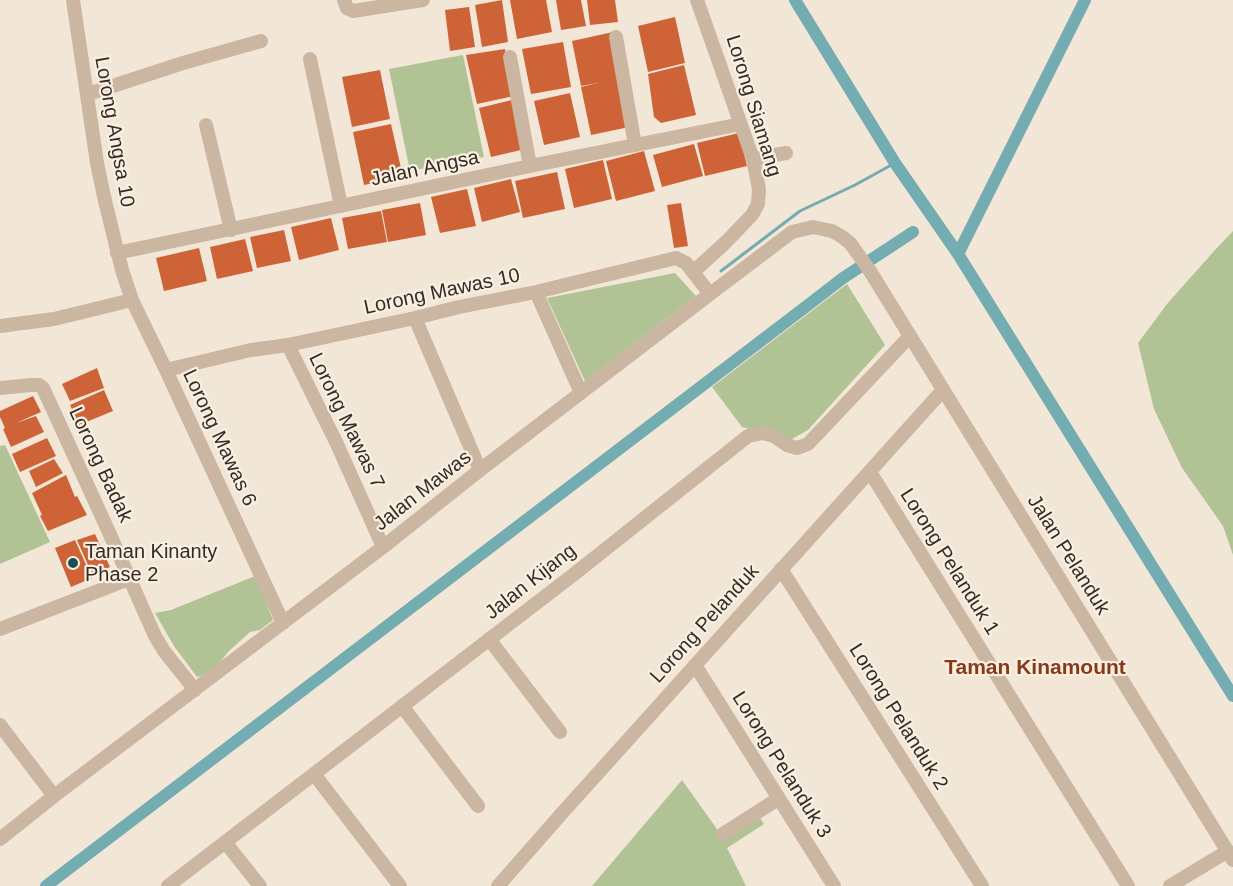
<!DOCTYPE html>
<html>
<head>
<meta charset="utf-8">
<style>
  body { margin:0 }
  canvas { display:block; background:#f2e6d6 }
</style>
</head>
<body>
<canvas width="1233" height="886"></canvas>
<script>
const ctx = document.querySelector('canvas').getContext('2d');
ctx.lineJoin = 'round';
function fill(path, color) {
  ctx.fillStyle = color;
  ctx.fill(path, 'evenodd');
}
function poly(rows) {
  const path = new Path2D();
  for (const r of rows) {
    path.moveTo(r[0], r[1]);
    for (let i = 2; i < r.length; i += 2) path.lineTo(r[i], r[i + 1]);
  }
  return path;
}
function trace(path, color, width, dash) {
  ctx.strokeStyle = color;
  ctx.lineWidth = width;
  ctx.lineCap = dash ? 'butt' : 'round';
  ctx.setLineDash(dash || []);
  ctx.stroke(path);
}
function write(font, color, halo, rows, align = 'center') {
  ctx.font = font + ' Arial,sans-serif';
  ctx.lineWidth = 4.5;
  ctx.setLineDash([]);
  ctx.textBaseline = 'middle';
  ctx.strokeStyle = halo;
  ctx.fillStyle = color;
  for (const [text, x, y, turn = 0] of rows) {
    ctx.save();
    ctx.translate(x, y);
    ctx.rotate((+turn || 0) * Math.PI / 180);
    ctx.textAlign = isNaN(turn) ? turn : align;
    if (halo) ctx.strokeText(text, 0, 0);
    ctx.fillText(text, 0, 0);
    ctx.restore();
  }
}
const green = poly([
  [463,55,484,157,410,171,389,69],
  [1233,231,1233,555,1223,526,1182,468,1154,409,1138,343,1167,304,1215,250],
  [675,273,696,296,585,381,547,298],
  [847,284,885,345,808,430,785,443,764,433,742,427,712,387],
  [5,445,50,542,0,564,0,446],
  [255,576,273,620,260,630,250,632,229,651,217,666,204,675,197,677,174,646,155,613,171,610],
  [682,780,719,832,753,808,764,824,727,848,746,886,592,886]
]);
const stream = poly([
  [721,271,800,211,855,185,895,163]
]);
const canal = poly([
  [795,0,895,163,958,254,1233,696],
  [958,254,1085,0],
  [46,886,812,302,843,278,913,232]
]);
const building = poly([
  [502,0,508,42,482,47,475,5],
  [510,0,546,0,552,32,517,39],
  [556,0,581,0,586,26,561,30],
  [587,0,615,0,618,22,590,25],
  [469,7,475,47,450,51,445,10],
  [675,17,685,63,648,72,638,26],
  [613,32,634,126,591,135,581,87,598,83,581,86,572,41],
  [563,42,571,87,531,94,522,49],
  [505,49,514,96,477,104,466,55],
  [684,65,696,115,661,123,654,117,648,74],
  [380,70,390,119,352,127,342,77],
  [570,93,580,137,544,145,534,101],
  [516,99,521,150,491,157,479,108],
  [391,124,403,177,364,185,353,132],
  [739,133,747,166,705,176,697,143],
  [694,144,703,176,662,187,653,155],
  [644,151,655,191,616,201,606,161],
  [603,160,612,199,574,208,565,169],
  [557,172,565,209,523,218,515,181],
  [511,179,520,212,482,222,474,188],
  [467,189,476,226,440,233,431,197],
  [420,203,426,235,388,242,382,210],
  [681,203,688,246,674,248,667,205],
  [381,211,387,242,348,249,342,218],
  [331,218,339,250,299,260,291,227],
  [284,230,291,261,257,268,250,237],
  [245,239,253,271,217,279,210,247],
  [199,248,207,281,164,291,156,258],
  [97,368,104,388,70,401,62,384],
  [104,390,113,411,79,425,70,405],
  [33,396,41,412,16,423,36,416,44,432,11,447,3,429,5,428,0,417,0,411],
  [47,438,56,456,20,472,12,454],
  [54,459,63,473,36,487,29,471],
  [66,475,75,497,77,496,87,515,48,531,40,516,42,515,32,493],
  [95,534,110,567,92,574,77,540],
  [75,540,92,578,71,587,55,548]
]);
const minor = poly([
  [73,0,97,163,105,201,122,270,132,300,166,370,283,623],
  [344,0,347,8,353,11,423,0],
  [616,37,635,145],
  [510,57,530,166],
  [310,59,341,206],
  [88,94,183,63,261,41],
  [206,125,231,230],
  [753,159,786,153],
  [117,253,530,166,741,124],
  [693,272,725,243,752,215,758,204,759,189,753,159,697,0],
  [536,292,581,393],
  [415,318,480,470],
  [0,326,54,319,132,300],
  [288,345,337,444,383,547],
  [166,370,251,350,288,345,415,318,459,307,536,292,676,258,686,263,710,294],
  [0,388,31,385,39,385,43,388,108,530,155,636,164,651,195,690],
  [870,472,1128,886],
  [781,569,982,886],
  [0,629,129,579],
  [489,639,560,732],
  [695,665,834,886],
  [402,706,478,806],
  [0,725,54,796],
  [314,774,400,886],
  [723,834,778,799],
  [0,839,54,796,383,547,480,470,710,294,792,232,813,227,832,231,841,236,850,243,870,271,1233,860],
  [225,842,260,886],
  [168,886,573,575,748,436,763,433,774,436,787,445,797,448,808,444,910,336],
  [498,886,563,812,943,390],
  [1170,886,1228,851]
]);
const markers = [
  [73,563,6,"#185158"]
];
const streetNames = [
  ["Lorong Siamang",753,106,73],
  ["Lorong Angsa 10",114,132,80],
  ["Jalan Angsa",425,169,-12],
  ["Lorong Mawas 10",442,292,-12],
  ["Lorong Mawas 7",346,421,64],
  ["Lorong Mawas 6",219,438,65],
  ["Lorong Badak",100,465,65],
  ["Jalan Mawas",423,491,-38],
  ["Jalan Pelanduk",1068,555,58],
  ["Lorong Pelanduk 1",949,562,58],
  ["Jalan Kijang",531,582,-38],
  ["Lorong Pelanduk",705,624,-48],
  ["Lorong Pelanduk 2",898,717,58],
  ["Lorong Pelanduk 3",781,765,58]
];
const poiNames = [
  ["Taman Kinanty",85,552],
  ["Phase 2",85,575]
];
const neighbourhoodNames = [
  ["Taman Kinamount",1035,668]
];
fill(green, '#b1c295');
trace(stream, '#73acb1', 3);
trace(canal, '#73acb1', 12);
fill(building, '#ce6338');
trace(minor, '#cbb6a1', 14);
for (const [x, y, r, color] of markers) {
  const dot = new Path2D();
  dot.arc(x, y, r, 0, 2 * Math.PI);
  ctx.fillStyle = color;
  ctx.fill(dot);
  trace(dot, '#faf0e2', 2);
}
write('20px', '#352a25', '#faf0e2', streetNames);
write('20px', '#352a25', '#faf0e2', poiNames, 'left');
write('bold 21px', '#893819', '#faf0e2', neighbourhoodNames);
</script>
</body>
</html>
